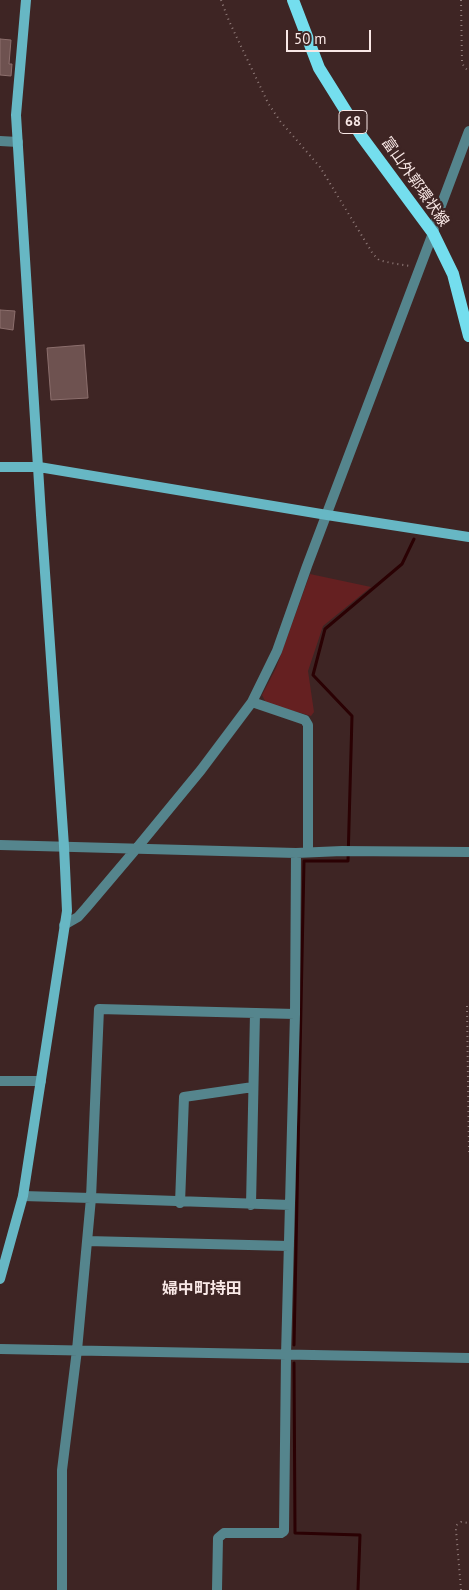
<!DOCTYPE html>
<html>
<head>
<meta charset="utf-8">
<style>
  body { margin:0 }
  #map { position:relative; width:469px; height:1590px; overflow:hidden; background:#3e2524; font-family:"PT Sans",sans-serif }
  canvas { display:block }
  .scale { position:absolute; left:286px; top:30px; width:85px; height:22px; box-sizing:border-box; border:2px solid #f9e8e6; border-top:0; padding-left:6px; font-size:15px; line-height:18px; white-space:nowrap; color:#f9e8e6; -webkit-text-stroke:4px #3e2524; paint-order:stroke }
</style>
</head>
<body>
<div id="map">
<canvas width="469" height="1590"></canvas>
<div class="scale">50 m</div>
</div>
<script>
const ctx = document.querySelector('canvas').getContext('2d');
ctx.lineJoin = 'round';
function fill(path, color) {
  ctx.fillStyle = color;
  ctx.fill(path, 'evenodd');
}
function poly(rows) {
  const path = new Path2D();
  for (const r of rows) {
    path.moveTo(r[0], r[1]);
    for (let i = 2; i < r.length; i += 2) path.lineTo(r[i], r[i + 1]);
  }
  return path;
}
function trace(path, color, width, dash) {
  ctx.strokeStyle = color;
  ctx.lineWidth = width;
  ctx.lineCap = dash ? 'butt' : 'round';
  ctx.setLineDash(dash || []);
  ctx.stroke(path);
}
function write(font, color, halo, rows, align = 'center') {
  ctx.font = font + ' "PT Sans","Noto Sans JP",sans-serif';
  ctx.lineWidth = 5;
  ctx.setLineDash([]);
  ctx.textBaseline = 'middle';
  ctx.strokeStyle = halo;
  ctx.fillStyle = color;
  for (const [text, x, y, turn = 0] of rows) {
    ctx.save();
    ctx.translate(x, y);
    ctx.rotate((+turn || 0) * Math.PI / 180);
    ctx.textAlign = isNaN(turn) ? turn : align;
    if (halo) ctx.strokeText(text, 0, 0);
    ctx.fillText(text, 0, 0);
    ctx.restore();
  }
}
const green = poly([
  [310,574,371,587,323,626,308,671,314,712,311,716,266,703,262,695,276,668]
]);
const stream = poly([
  [294,1345,304,861,348,861,352,716,313,675,325,629,402,564,414,539],
  [294,1363,295,1533,360,1535,358,1590]
]);
const building = poly([
  [0,39,11,40,9,64,12,64,11,76,0,75,0,39],
  [0,310,15,311,13,330,0,328,0,310],
  [84,345,88,398,51,400,47,348,84,345]
]);
const path = poly([
  [221,0,229,21,268,103,280,121,320,167,373,254,379,260,391,263,410,266],
  [461,0,462,63,465,68,469,71],
  [467,1006,469,1154],
  [461,1590,456,1530,457,1525,461,1522,469,1523]
]);
const street = poly([
  [0,141,18,142],
  [252,702,305,720,308,725,308,852],
  [0,845,296,853,342,851,469,852],
  [64,925,78,917,86,908,136,849,201,770,252,702,277,651,307,566,433,233,436,219,469,131],
  [0,1081,41,1081],
  [23,1196,91,1198,77,1350,62,1470,62,1590],
  [180,1203,184,1097,253,1087],
  [251,1205,255,1013],
  [290,1205,91,1198,99,1009,295,1014],
  [87,1241,289,1246],
  [0,1349,469,1358],
  [217,1590,218,1538,224,1533,281,1533,284,1531,286,1355,295,1014,296,853]
]);
const secondary = poly([
  [0,467,39,467,327,515,469,537],
  [0,1279,23,1196,67,911,64,846,41,515,16,115,26,0]
]);
const primary = poly([
  [293,0,319,68,362,137,433,233,453,274,469,336]
]);
const shields = [
  [353,122,28]
];
const shieldNames = [
  ["68",353,122]
];
const streetNames = [
  ["富山外郭環状線",415,182,55]
];
const neighbourhoodNames = [
  ["婦中町持田",202,1289]
];
fill(green, '#652021');
trace(stream, '#2a0103', 3);
fill(building, '#6e5250');
trace(building, '#8c6f6d', 1);
trace(path, '#917c7a', 2, [1, 4]);
trace(street, '#55858d', 10);
trace(secondary, '#67b7c4', 10);
trace(primary, '#74deee', 12);
for (const [x, y, w] of shields) {
  const box = new Path2D();
  box.roundRect(x - w / 2, y - 11.5, w, 23, 4);
  ctx.fillStyle = '#3e2524';
  ctx.fill(box);
  trace(box, '#f9e8e6', 1);
}
write('bold 14px', '#f9e8e6', null, shieldNames);
write('15px', '#f9e8e6', '#3e2524', streetNames);
write('bold 16px', '#f9e8e6', '#3e2524', neighbourhoodNames);
</script>
</body>
</html>
